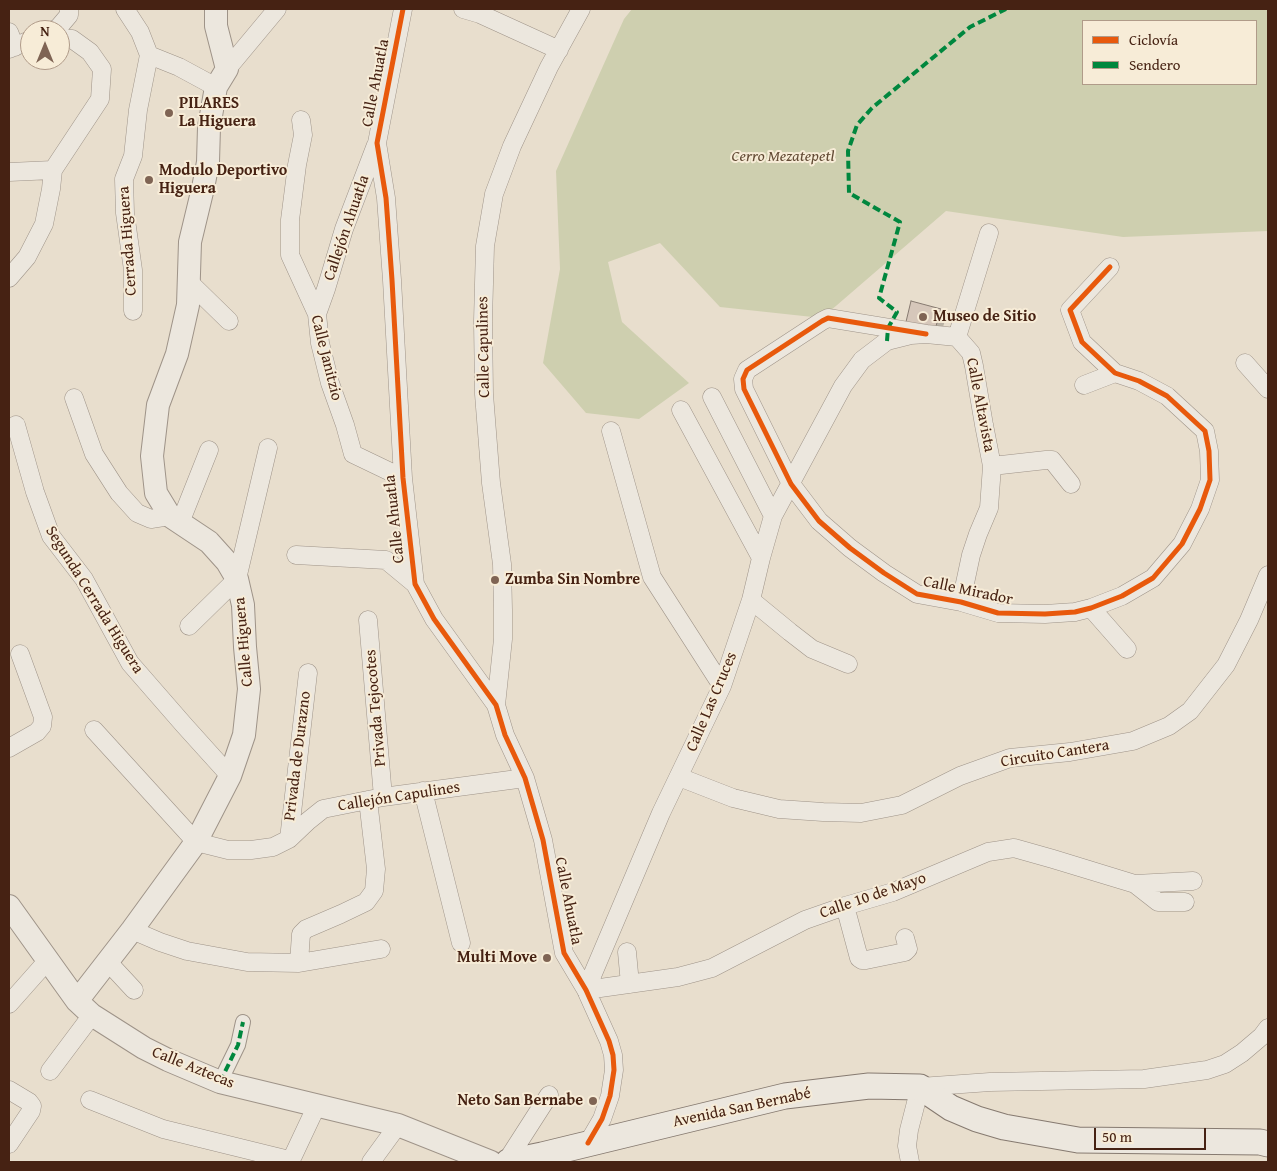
<!DOCTYPE html>
<html>
<head>
<meta charset="utf-8">
<style>
  body { margin:0 }
  #map { position:relative; width:1277px; height:1171px; overflow:hidden; background:#e8decd; font-family:"Gentium Book Plus",serif }
  canvas { display:block }
  .frame { position:absolute; inset:0; border:10px solid #462213; pointer-events:none }
  .legend { position:absolute; left:1082px; top:20px; width:175px; height:65px; box-sizing:border-box; background:#f7ecd7; border:1px solid #b09b89; margin:0; padding:6px 9px; list-style:none; font-size:15px; color:#462213 }
  .legend li { display:flex; align-items:center; gap:10px; height:25px }
  .legend b { width:25px; border:1px solid #b09b89 }
  .north { position:absolute; left:20px; top:20px; width:50px; height:50px; box-sizing:border-box; background:#f7ecd7; border:1px solid #b09b89; border-radius:50%; rotate:0deg; font-size:14px; font-weight:700; line-height:20px; text-align:center; color:#462213 }
  .north::after { content:''; display:block; margin:auto; width:18px; height:22px; background:#7f6454; clip-path:polygon(50% 0,100% 100%,50% 72%,0 100%) }
  .scale { position:absolute; left:1094px; top:1128px; width:112px; height:22px; box-sizing:border-box; border:2px solid #462213; border-top:0; padding-left:6px; font-size:15px; line-height:18px; white-space:nowrap; color:#462213; -webkit-text-stroke:4px #f7ecd7; paint-order:stroke }
</style>
</head>
<body>
<div id="map">
<canvas width="1277" height="1171"></canvas>
<div class="frame"></div>
<ul class="legend">
<li><b style="height:6px;background:#e8590c"></b>Ciclovía</li>
<li><b style="height:6px;background:#00873e"></b>Sendero</li>
</ul>
<div class="north">N</div>
<div class="scale">50 m</div>
</div>
<script>
const ctx = document.querySelector('canvas').getContext('2d');
ctx.lineJoin = 'round';
function fill(path, color) {
  ctx.fillStyle = color;
  ctx.fill(path, 'evenodd');
}
function poly(rows) {
  const path = new Path2D();
  for (const r of rows) {
    path.moveTo(r[0], r[1]);
    for (let i = 2; i < r.length; i += 2) path.lineTo(r[i], r[i + 1]);
  }
  return path;
}
function trace(path, color, width, dash) {
  ctx.strokeStyle = color;
  ctx.lineWidth = width;
  ctx.lineCap = dash ? 'butt' : 'round';
  ctx.setLineDash(dash || []);
  ctx.stroke(path);
}
function write(font, color, halo, rows, align = 'center') {
  ctx.font = font + ' "Gentium Book Plus",serif';
  ctx.lineWidth = 4;
  ctx.setLineDash([]);
  ctx.textBaseline = 'middle';
  ctx.strokeStyle = halo;
  ctx.fillStyle = color;
  for (const [text, x, y, turn = 0] of rows) {
    ctx.save();
    ctx.translate(x, y);
    ctx.rotate((+turn || 0) * Math.PI / 180);
    ctx.textAlign = isNaN(turn) ? turn : align;
    if (halo) ctx.strokeText(text, 0, 0);
    ctx.fillText(text, 0, 0);
    ctx.restore();
  }
}
const green = poly([
  [632,9,1268,9,1268,231,1123,237,946,211,822,318,720,307,660,243,608,262,622,322,689,383,639,419,586,413,543,363,560,269,556,171,624,19],
  [1083,21,1256,21,1256,84,1083,84]
]);
const shadow = poly([
  [940,310,946,316,940,339,913,332]
]);
const building = poly([
  [911,301,941,309,934,333,905,326,911,301]
]);
const pedestrian = poly([
  [220,1082,238,1045,243,1022]
]);
const minor = poly([
  [125,9,140,32,149,55,179,67,216,87],
  [403,9,377,143,386,198,392,280,403,478,415,584,434,619,496,705,505,735,525,778,543,840,564,953,586,990,609,1041,613,1055,614,1070,610,1096,602,1119,588,1143],
  [463,9,480,14,559,50],
  [53,30,58,28,69,15,69,9],
  [9,32,15,47],
  [9,49,30,40],
  [227,69,277,9],
  [301,120,303,135,297,165,290,220,290,255,317,314,320,343,330,383,345,425,353,454,403,478],
  [9,172,53,170],
  [9,278,27,257,44,224,51,189,53,170,100,99,102,69,90,52,72,39,60,38],
  [189,282,229,321],
  [133,311,133,270,125,213,124,179,133,156,138,110,149,55],
  [317,314,326,289,344,229,376,145],
  [926,334,828,318,822,321,747,370,743,379,744,389,791,484,819,521,850,548,884,573,917,594,961,602,998,613,1045,614,1075,612,1091,608,1122,596,1153,578,1182,544,1200,509,1210,480,1209,451,1205,431,1167,396,1139,381,1115,373,1082,342,1070,310,1110,267],
  [957,337,971,353,974,366,984,425,992,466,989,508,978,534,971,555,961,602],
  [957,337,989,233],
  [1245,363,1268,389],
  [1084,385,1115,373],
  [712,397,773,516],
  [74,398,94,454,119,493,137,513,151,519,170,516],
  [681,410,761,558],
  [16,425,35,492,51,536,84,579,130,663,184,725,230,776],
  [611,431,652,577,722,686],
  [992,466,1046,460,1052,460,1071,484],
  [180,523,209,450],
  [296,555,386,560,415,584],
  [751,600,790,632,812,649,848,664],
  [1091,608,1127,649],
  [368,620,383,797],
  [189,626,237,579,268,448],
  [496,705,503,639,503,610,502,564,491,483,484,394,483,321,485,246,494,194,512,146,549,67,581,9],
  [94,730,196,842,228,850,251,850,273,847,289,839,308,821,323,809,383,797,525,778],
  [9,748,37,732,42,726,43,717,20,654],
  [679,777,733,798,779,809,823,812,861,813,902,805,960,776,1010,758,1070,752,1133,741,1169,726,1190,711,1226,665,1249,620,1268,575],
  [423,791,461,943],
  [289,839,308,673],
  [1135,884,1158,902,1185,902],
  [845,906,859,958,862,960,866,960,905,952,908,949,905,938],
  [132,930,160,942,187,951,247,962,299,963,301,934,306,929,341,914,366,902,374,891,376,869,368,800],
  [627,952,630,984],
  [108,962,134,990],
  [299,963,381,949],
  [586,990,661,813,722,686,751,600,761,558,773,516,843,386,862,360,887,341,911,335,926,334,957,337],
  [586,990,678,977,712,968,805,920,845,906,893,892,988,852,1014,848,1053,859,1135,884,1193,881],
  [9,1004,48,960],
  [50,1071,92,1015],
  [9,1090,29,1102,32,1106,31,1111,9,1144],
  [90,1100,163,1129,285,1159,290,1159,293,1156,317,1105],
  [371,1162,398,1125],
  [506,1162,549,1095],
  [910,1162,907,1146,909,1130,920,1087,990,1082,1144,1079,1207,1070,1225,1064,1242,1053,1262,1036,1268,1028]
]);
const tertiary = poly([
  [9,906,77,1001,92,1015,144,1048,168,1060,220,1082,398,1125,491,1162],
  [77,1001,132,930,196,842,230,776,244,735,249,689,245,647,243,605,237,579,227,562,209,542,170,516,156,493,152,456,158,405,177,354,188,305,190,242,203,188,208,162,209,127,216,87,227,69,216,26,216,9]
]);
const secondary = poly([
  [508,1162,542,1155,785,1096,869,1086,920,1087,951,1108,977,1119,1004,1127,1078,1140,1260,1142,1268,1144]
]);
const quiet = poly([
  [887,341,888,328,897,312,879,298,900,222,849,193,848,151,857,125,872,108,970,27,1006,9],
  [220,1082,238,1045,243,1022]
]);
const cycleway = poly([
  [403,9,377,143,386,198,392,280,403,478,415,584,434,619,496,705,505,735,525,778,543,840,564,953,586,990,609,1041,613,1055,614,1070,610,1096,602,1119,588,1143],
  [926,334,828,318,822,321,747,370,743,379,744,389,791,484,819,521,850,548,884,573,917,594,961,602,998,613,1045,614,1075,612,1091,608,1122,596,1153,578,1182,544,1200,509,1210,480,1209,451,1205,431,1167,396,1139,381,1115,373,1082,342,1070,310,1110,267]
]);
const markers = [
  [169,113,5,"#7f6454"],
  [149,180,5,"#7f6454"],
  [923,317,5,"#7f6454"],
  [495,580,5,"#7f6454"],
  [547,958,5,"#7f6454"],
  [593,1101,5,"#7f6454"]
];
const streetNames = [
  ["Calle Ahuatla",376,83,-79],
  ["Callejón Ahuatla",347,228,-71],
  ["Cerrada Higuera",128,241,-94],
  ["Calle Capulines",484,347,-91],
  ["Calle Janitzio",326,358,76],
  ["Calle Altavista",980,405,79],
  ["Calle Ahuatla",395,519,-96],
  ["Calle Mirador",968,591,12],
  ["Segunda Cerrada Higuera",94,600,58],
  ["Calle Higuera",244,642,-95],
  ["Calle Las Cruces",712,702,-67],
  ["Privada Tejocotes",376,708,-95],
  ["Circuito Cantera",1055,754,-9],
  ["Privada de Durazno",298,756,-83],
  ["Callejón Capulines",399,797,-9],
  ["Calle 10 de Mayo",873,896,-19],
  ["Calle Ahuatla",568,901,79],
  ["Calle Aztecas",193,1068,22],
  ["Avenida San Bernabé",742,1108,-12]
];
const poiNames = [
  ["PILARES",179,104],
  ["La Higuera",179,122],
  ["Modulo Deportivo",159,171],
  ["Higuera",159,189],
  ["Museo de Sitio",933,317],
  ["Zumba Sin Nombre",505,580],
  ["Multi Move",537,958,"right"],
  ["Neto San Bernabe",583,1101,"right"]
];
const parkNames = [
  ["Cerro Mezatepetl",783,157]
];
fill(green, '#cecfaf');
fill(shadow, '#0003');
fill(building, '#d6c7ba');
trace(building, '#867a70', 1);
trace(pedestrian, '#9e9388', 16);
trace(minor, '#9e9388', 19);
trace(tertiary, '#9e9388', 24);
trace(secondary, '#867a70', 27);
trace(pedestrian, '#ece7de', 14);
trace(minor, '#ece7de', 18);
trace(tertiary, '#ece7de', 22);
trace(secondary, '#ece7de', 25);
trace(quiet, '#00873e', 4, [8, 4]);
trace(cycleway, '#e8590c', 5);
for (const [x, y, r, color] of markers) {
  const dot = new Path2D();
  dot.arc(x, y, r, 0, 2 * Math.PI);
  ctx.fillStyle = color;
  ctx.fill(dot);
  trace(dot, '#f7ecd7', 2);
}
write('16px', '#462213', '#f7ecd7', streetNames);
write('bold 16px', '#462213', '#f7ecd7', poiNames, 'left');
write('italic 16px', '#624a34', '#f7ecd7', parkNames);
</script>
</body>
</html>
